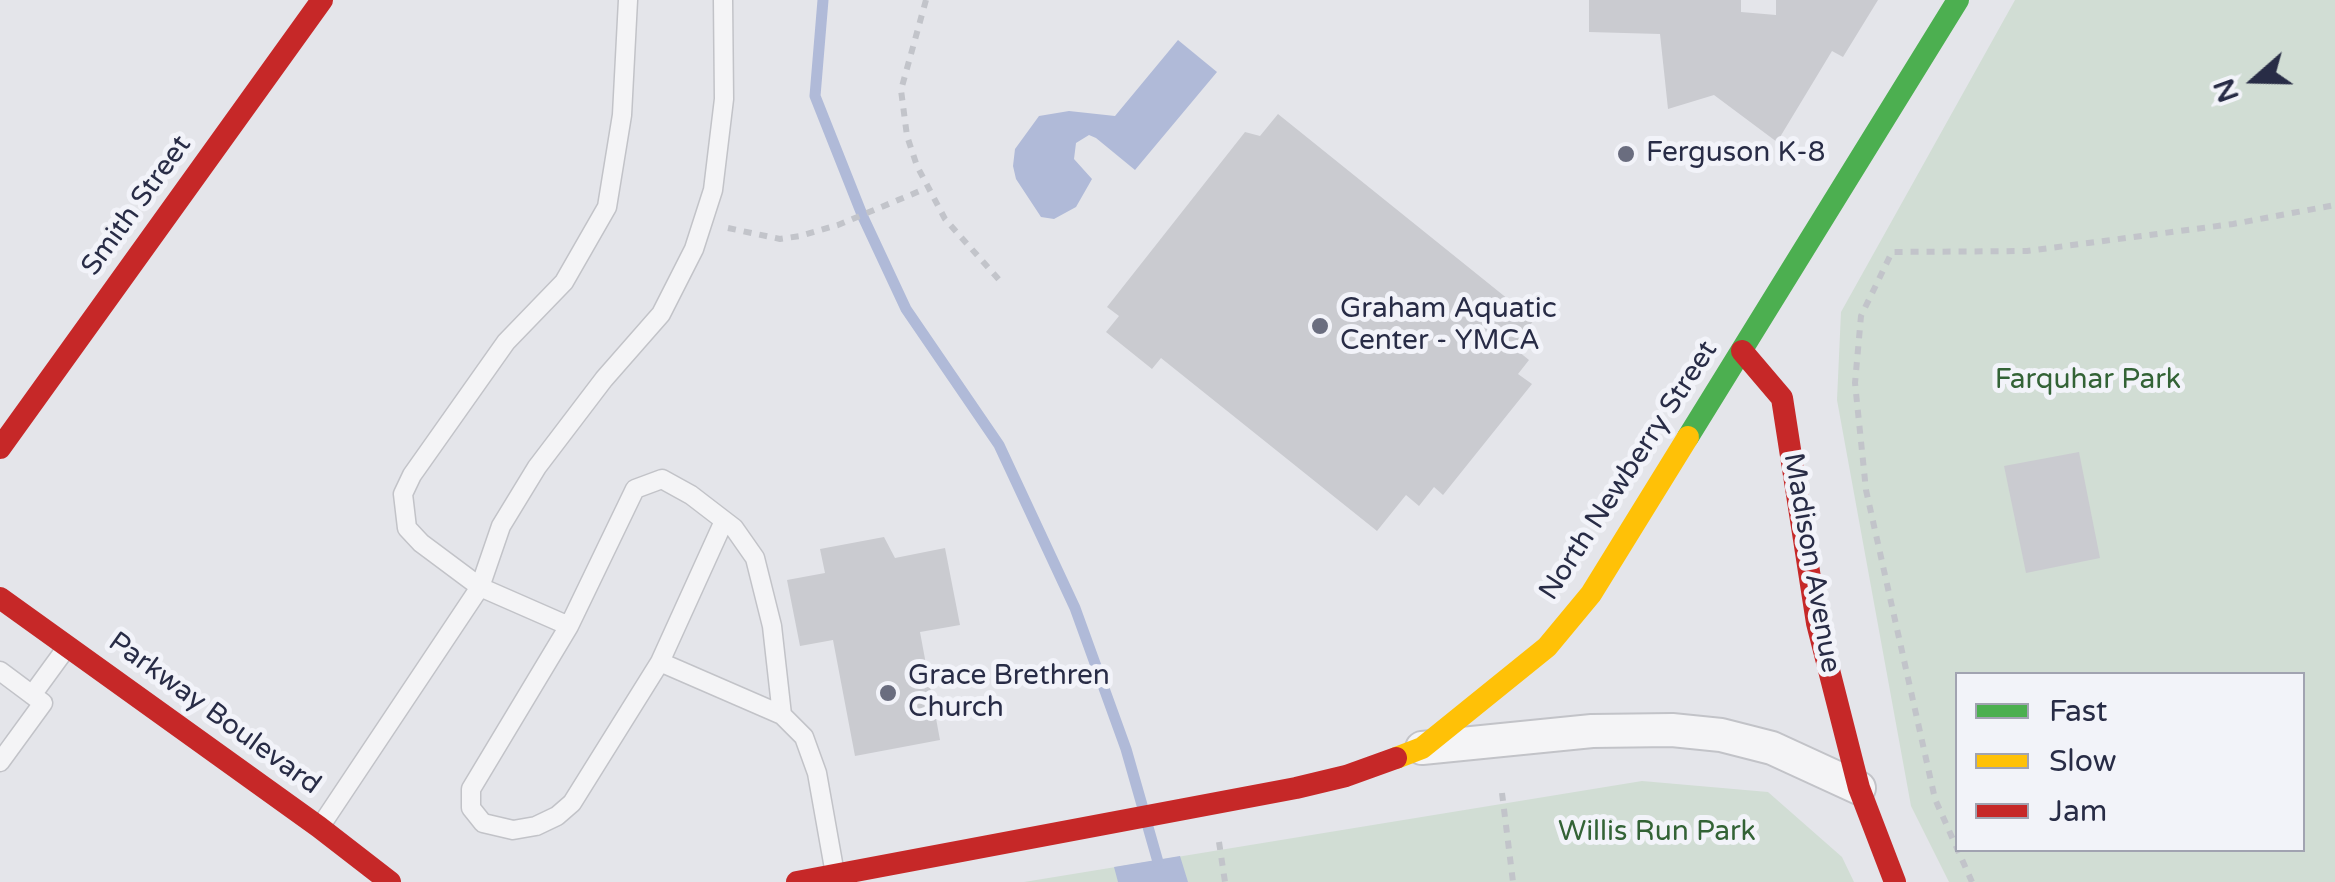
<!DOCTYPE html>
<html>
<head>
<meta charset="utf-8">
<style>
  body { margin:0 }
  #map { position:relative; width:2335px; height:882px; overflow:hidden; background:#e4e5ea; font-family:"Varela Round",sans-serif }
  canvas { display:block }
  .legend { position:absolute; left:1955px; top:672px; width:350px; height:180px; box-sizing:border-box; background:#f2f3f9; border:2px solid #a1a3b1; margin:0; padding:12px 18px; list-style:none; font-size:30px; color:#282c46 }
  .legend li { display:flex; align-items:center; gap:20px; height:50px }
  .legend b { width:50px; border:2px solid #a1a3b1 }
  .north { position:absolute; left:2205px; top:30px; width:100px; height:100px; -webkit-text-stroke:8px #f2f3f9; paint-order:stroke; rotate:250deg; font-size:28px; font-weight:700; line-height:40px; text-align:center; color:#282c46 }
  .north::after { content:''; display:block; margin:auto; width:35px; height:45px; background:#282c46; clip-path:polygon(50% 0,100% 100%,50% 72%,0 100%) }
</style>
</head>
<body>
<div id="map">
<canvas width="2335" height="882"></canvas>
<ul class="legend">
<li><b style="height:12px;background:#4caf50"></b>Fast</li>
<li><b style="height:12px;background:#ffc107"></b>Slow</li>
<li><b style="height:12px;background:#c62828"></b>Jam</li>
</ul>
<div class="north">N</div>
</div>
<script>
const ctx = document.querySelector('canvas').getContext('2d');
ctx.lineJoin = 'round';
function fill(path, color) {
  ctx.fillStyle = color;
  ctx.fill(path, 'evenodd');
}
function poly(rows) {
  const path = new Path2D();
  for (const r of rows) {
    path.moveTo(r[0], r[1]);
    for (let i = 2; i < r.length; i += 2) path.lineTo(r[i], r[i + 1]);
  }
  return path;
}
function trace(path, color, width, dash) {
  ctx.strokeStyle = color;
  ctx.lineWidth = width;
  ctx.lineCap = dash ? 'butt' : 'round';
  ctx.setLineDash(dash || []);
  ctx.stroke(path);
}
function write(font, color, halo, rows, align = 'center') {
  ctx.font = font + ' "Varela Round",sans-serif';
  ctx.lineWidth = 10;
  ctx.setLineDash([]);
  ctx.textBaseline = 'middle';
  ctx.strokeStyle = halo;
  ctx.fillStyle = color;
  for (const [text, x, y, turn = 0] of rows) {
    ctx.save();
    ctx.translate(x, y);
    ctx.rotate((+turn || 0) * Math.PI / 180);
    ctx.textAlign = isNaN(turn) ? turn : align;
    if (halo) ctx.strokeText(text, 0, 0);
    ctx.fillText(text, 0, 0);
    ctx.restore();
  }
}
const green = poly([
  [2015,0,2335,0,2335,882,1949,882,1911,806,1837,400,1841,312],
  [1958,674,2302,674,2302,850,1958,850],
  [1642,781,1768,792,1842,857,1854,882,1024,882]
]);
const water = poly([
  [1178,40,1217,72,1135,170,1096,138,1089,135,1076,143,1074,159,1092,179,1076,207,1054,219,1041,217,1016,179,1013,166,1015,149,1039,116,1069,111,1115,116],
  [1180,856,1188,882,1118,882,1114,867]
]);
const stream = poly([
  [823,0,815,96,863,217,906,309,999,445,1075,608,1126,749,1142,805],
  [1148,827,1158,862]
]);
const building = poly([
  [1589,0,1741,0,1741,12,1776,15,1776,0,1878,0,1843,57,1832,51,1777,142,1714,95,1668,109,1660,34,1589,32],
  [1278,114,1534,320,1513,347,1529,360,1518,374,1532,384,1443,495,1434,487,1419,506,1406,495,1377,531,1161,358,1152,369,1106,332,1119,316,1107,307,1245,132,1260,136],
  [2079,452,2100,558,2026,573,2004,466],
  [884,537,895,558,945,548,960,625,920,632,940,740,855,756,833,640,800,646,787,580,825,573,820,549]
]);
const path = poly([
  [926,0,901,90,907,136,917,166,945,219,1001,282],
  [728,228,780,239,800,236,838,225,927,188],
  [1502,793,1513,882],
  [1219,842,1225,882],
  [1972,882,1935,799,1866,490,1855,383,1861,316,1892,252,2027,251,2233,224,2335,205]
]);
const lane = poly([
  [628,0,622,115,607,207,564,282,506,342,412,475,403,494,407,528,421,543,480,587,569,626,471,789,471,808,483,823,513,830,536,826,557,816,572,803,660,662,782,715,804,737,817,773,835,874],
  [569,626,635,489,662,479,691,495,734,528,755,558,772,626,782,715],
  [660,662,724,521],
  [0,671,43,703,0,762],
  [32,695,67,647],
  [320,827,480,587,501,526,537,467,604,379,661,314,694,249,713,190,724,99,723,0]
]);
const street = poly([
  [1422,748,1592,731,1672,730,1721,735,1772,748,1859,788]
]);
const fast = poly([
  [1688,437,1958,0]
]);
const slow = poly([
  [1396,758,1422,748,1547,647,1591,594,1688,437]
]);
const jam = poly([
  [1742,351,1782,398,1817,623,1859,788,1895,882],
  [0,448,322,0],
  [0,598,319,827,390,882],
  [797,882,1296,788,1346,776,1396,758]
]);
const markers = [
  [1626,154,10,"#6a6d7f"],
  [1320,326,10,"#6a6d7f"],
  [888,693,10,"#6a6d7f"]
];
const poiNames = [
  ["Ferguson K-8",1646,154],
  ["Graham Aquatic",1340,310],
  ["Center - YMCA",1340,342],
  ["Grace Brethren",908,677],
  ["Church",908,709]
];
const streetNames = [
  ["Smith Street",137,206,-54],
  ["North Newberry Street",1629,471,-57],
  ["Madison Avenue",1811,563,80],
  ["Parkway Boulevard",214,714,36]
];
const parkNames = [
  ["Farquhar Park",2088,381],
  ["Willis Run Park",1657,833]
];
fill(green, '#d1ddd4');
fill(water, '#b0bad8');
trace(stream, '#b0bad8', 11);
fill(building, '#cacbd0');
trace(lane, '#c2c3c8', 21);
trace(street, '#c2c3c8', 36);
trace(path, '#c2c4ca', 6, [8, 8]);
trace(lane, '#f4f4f6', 18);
trace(street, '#f4f4f6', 32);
trace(fast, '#4caf50', 22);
trace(slow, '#ffc107', 22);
trace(jam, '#c62828', 22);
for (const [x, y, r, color] of markers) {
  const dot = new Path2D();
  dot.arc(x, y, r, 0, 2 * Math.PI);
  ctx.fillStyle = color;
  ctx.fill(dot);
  trace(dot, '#f2f3f9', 4);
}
write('28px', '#282c46', '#f2f3f9', poiNames, 'left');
write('28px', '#282c46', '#f2f3f9', streetNames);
write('28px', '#336336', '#f2f3f9', parkNames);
</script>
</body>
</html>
